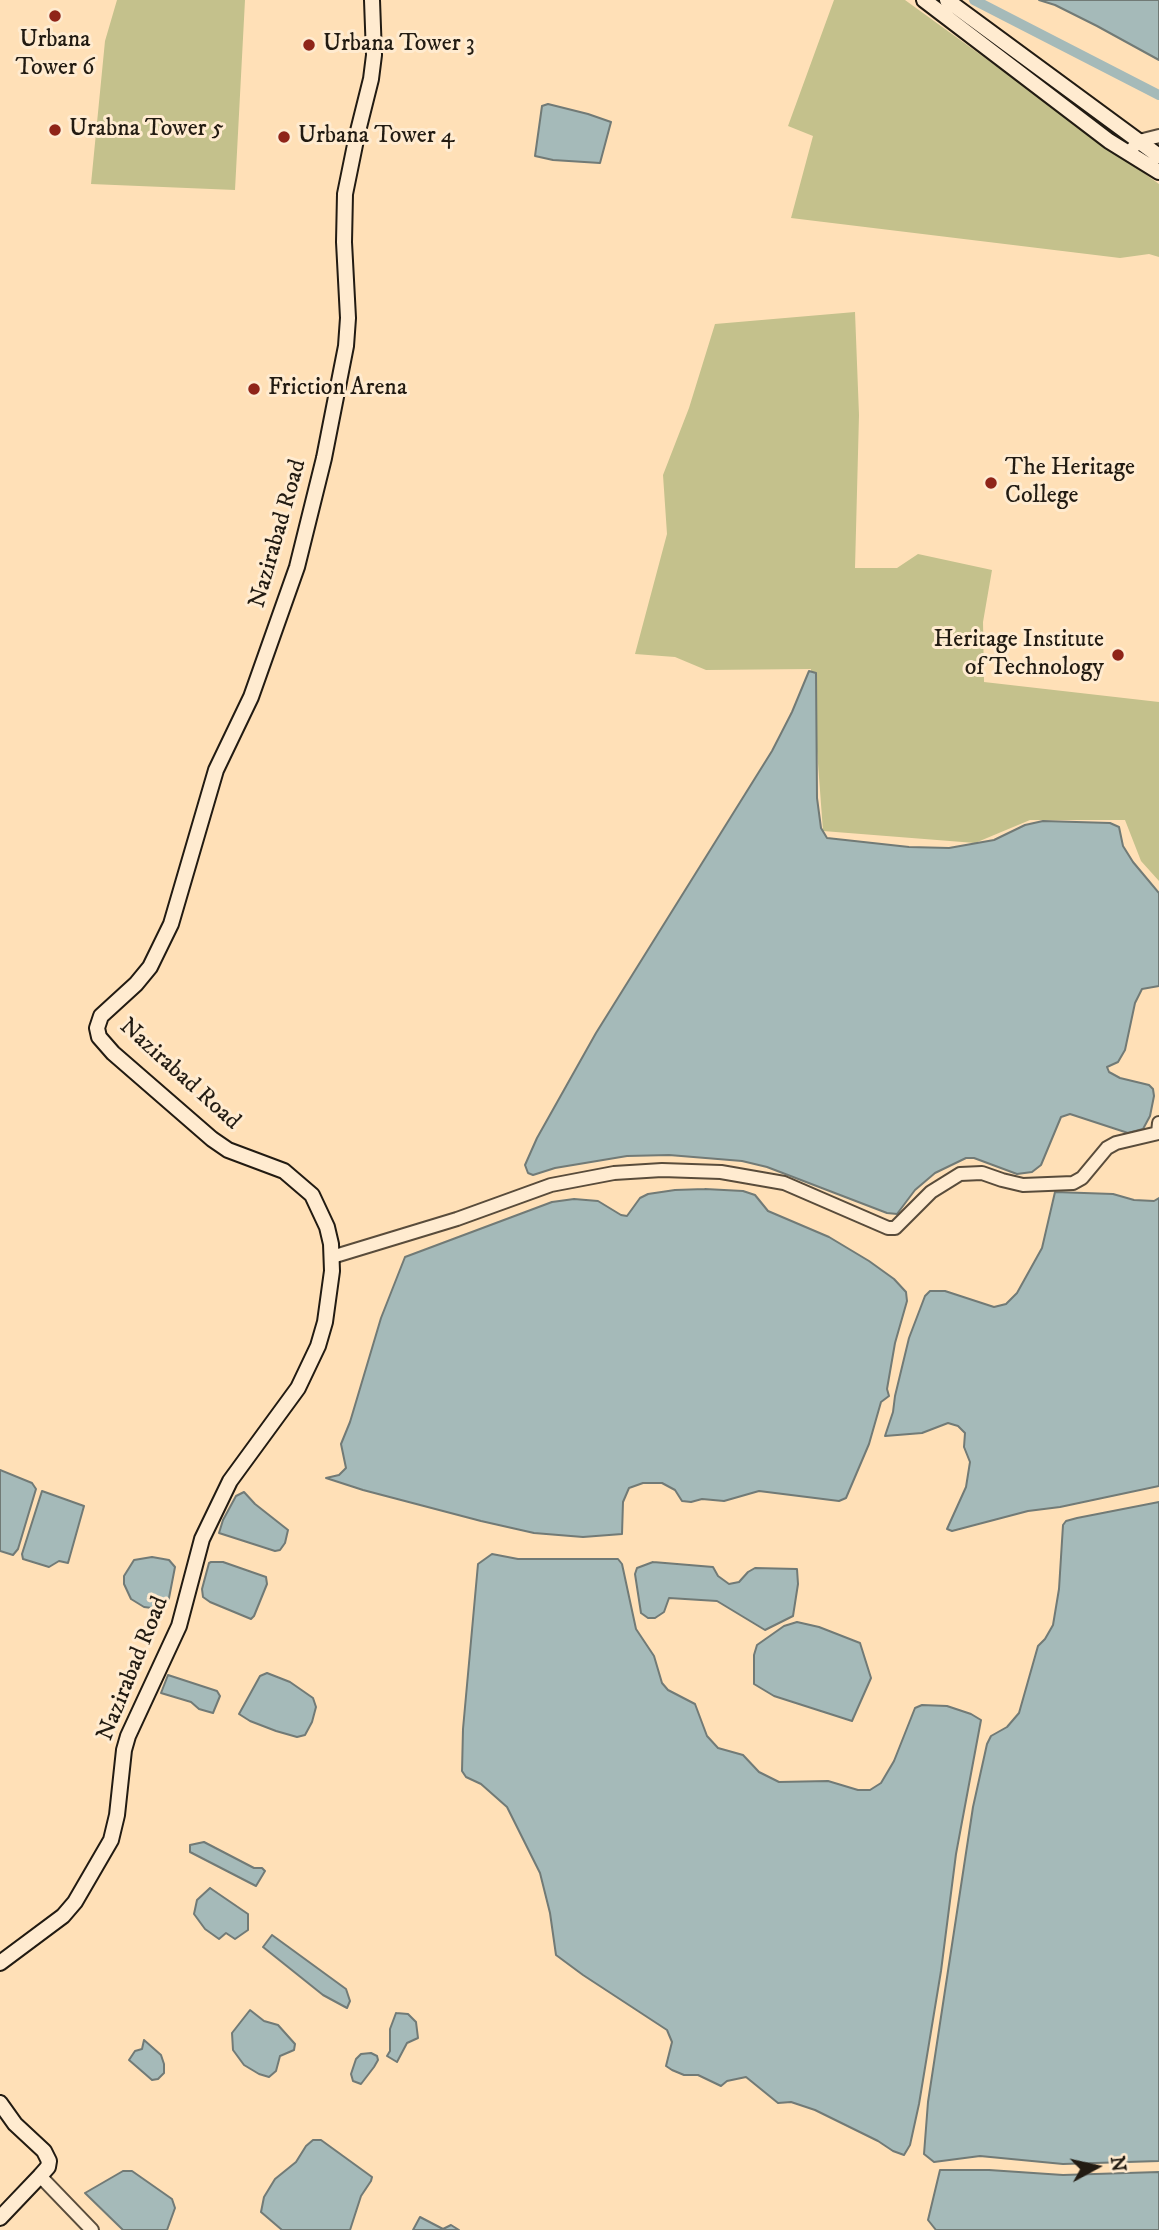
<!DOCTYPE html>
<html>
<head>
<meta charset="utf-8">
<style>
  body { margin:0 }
  #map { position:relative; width:1159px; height:2230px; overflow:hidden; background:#ffe0b7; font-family:"IM FELL DW Pica",serif }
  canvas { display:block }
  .north { position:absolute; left:1061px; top:2132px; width:70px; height:70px; -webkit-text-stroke:5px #ffebd0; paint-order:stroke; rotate:82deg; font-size:19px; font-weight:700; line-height:28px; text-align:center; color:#221b12 }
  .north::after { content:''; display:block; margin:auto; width:24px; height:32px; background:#221b12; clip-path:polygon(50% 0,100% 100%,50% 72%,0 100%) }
</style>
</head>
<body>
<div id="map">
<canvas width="1159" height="2230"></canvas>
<div class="north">N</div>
</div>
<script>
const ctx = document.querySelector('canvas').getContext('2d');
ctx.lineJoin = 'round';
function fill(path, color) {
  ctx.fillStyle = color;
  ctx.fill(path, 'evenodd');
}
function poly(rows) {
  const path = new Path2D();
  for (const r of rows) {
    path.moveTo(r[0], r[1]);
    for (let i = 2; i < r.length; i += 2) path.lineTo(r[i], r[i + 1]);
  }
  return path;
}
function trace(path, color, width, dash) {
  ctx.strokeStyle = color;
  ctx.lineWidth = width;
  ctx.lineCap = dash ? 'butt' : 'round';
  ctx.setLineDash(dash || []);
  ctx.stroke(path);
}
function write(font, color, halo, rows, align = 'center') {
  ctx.font = font + ' "IM FELL DW Pica",serif';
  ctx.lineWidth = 6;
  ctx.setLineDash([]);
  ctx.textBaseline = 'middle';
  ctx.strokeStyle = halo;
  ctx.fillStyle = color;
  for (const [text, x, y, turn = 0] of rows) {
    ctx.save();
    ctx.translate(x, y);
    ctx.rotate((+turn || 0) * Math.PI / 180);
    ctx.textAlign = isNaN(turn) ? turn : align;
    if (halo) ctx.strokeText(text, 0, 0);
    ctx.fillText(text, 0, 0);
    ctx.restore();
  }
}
const green = poly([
  [117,0,245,0,235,190,91,184,105,41],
  [834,0,905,0,1159,184,1159,257,1149,254,1120,258,791,218,813,136,788,126],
  [855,312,859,415,855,568,897,568,918,554,992,570,983,622,984,682,1159,702,1159,881,1141,861,1125,820,1030,820,975,843,823,831,811,669,706,670,675,657,635,654,667,534,663,475,689,408,715,324]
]);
const water = poly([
  [1039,0,1159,0,1159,60,1097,26,1055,5,1039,0],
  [548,104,588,114,611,122,600,163,553,160,535,156,542,106,548,104],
  [809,671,816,673,817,798,821,828,827,838,909,847,949,848,994,840,1025,825,1043,821,1110,823,1119,827,1123,846,1133,862,1159,893,1159,986,1142,989,1135,1003,1125,1050,1118,1062,1107,1067,1109,1072,1120,1078,1149,1085,1153,1089,1154,1096,1150,1116,1143,1129,1128,1133,1070,1114,1061,1117,1041,1165,1032,1172,1017,1174,974,1158,966,1158,935,1173,915,1190,897,1214,887,1213,767,1167,742,1161,669,1155,627,1156,555,1168,533,1175,528,1173,525,1165,537,1138,596,1033,772,751,792,712,809,671],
  [705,1189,743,1191,755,1195,768,1211,829,1237,869,1261,894,1279,906,1292,907,1301,895,1343,887,1389,889,1396,881,1402,869,1444,846,1498,839,1501,759,1491,724,1501,702,1499,691,1502,682,1501,675,1490,662,1483,643,1483,629,1488,623,1502,622,1534,583,1537,534,1533,481,1521,363,1490,326,1478,339,1475,346,1468,341,1444,350,1422,381,1318,405,1257,552,1202,574,1199,598,1201,621,1215,627,1216,640,1198,648,1194,675,1190,705,1189],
  [1055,1192,1113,1194,1134,1200,1154,1201,1159,1198,1159,1486,1060,1507,1028,1511,952,1531,947,1529,966,1487,970,1462,964,1447,965,1433,958,1426,948,1423,922,1433,885,1436,893,1412,895,1396,909,1338,925,1296,930,1291,945,1291,994,1307,1006,1304,1017,1293,1042,1248,1055,1192],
  [0,1470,32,1483,36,1489,18,1549,13,1555,0,1551,0,1470],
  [42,1491,84,1506,68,1563,59,1561,49,1567,23,1559,22,1554,42,1491],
  [244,1492,255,1504,288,1530,285,1543,280,1550,275,1551,219,1533,223,1520,236,1496,244,1492],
  [1159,1502,1159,2161,1063,2164,980,2156,934,2162,924,2154,928,2102,973,1807,987,1744,991,1736,1007,1727,1019,1713,1038,1646,1045,1639,1053,1625,1059,1589,1063,1525,1066,1521,1077,1518,1159,1502],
  [492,1554,518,1559,618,1559,622,1564,636,1629,654,1656,662,1683,668,1690,695,1704,707,1736,718,1748,743,1755,759,1772,779,1782,828,1781,858,1790,870,1790,881,1783,894,1761,915,1708,922,1705,947,1706,971,1714,981,1720,956,1854,941,1971,919,2104,910,2145,904,2155,893,2151,878,2141,815,2110,791,2102,778,2103,746,2077,727,2081,721,2086,698,2075,684,2075,672,2070,666,2066,672,2042,667,2030,583,1975,556,1955,550,1913,540,1873,507,1807,481,1784,466,1777,462,1771,463,1729,478,1564,492,1554],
  [152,1557,169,1560,175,1567,169,1598,165,1606,160,1609,144,1607,131,1599,124,1584,124,1576,134,1560,152,1557],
  [211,1562,223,1562,266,1577,267,1584,254,1616,251,1619,210,1602,203,1597,202,1589,209,1563,211,1562],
  [653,1562,713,1567,718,1576,729,1584,739,1582,748,1572,755,1568,797,1569,798,1584,793,1616,765,1630,717,1601,669,1598,664,1612,655,1618,648,1618,641,1613,635,1574,637,1568,653,1562],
  [797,1622,819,1627,860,1643,871,1678,852,1721,774,1696,754,1684,754,1655,757,1645,784,1626,797,1622],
  [267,1673,290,1682,313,1698,316,1707,312,1722,305,1735,297,1737,276,1731,250,1721,239,1714,260,1676,267,1673],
  [168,1675,217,1691,220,1696,213,1713,199,1709,191,1702,161,1693,168,1675],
  [204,1842,254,1868,262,1868,265,1871,256,1886,190,1852,190,1845,204,1842],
  [210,1888,248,1914,248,1930,235,1939,226,1933,219,1939,205,1929,194,1914,197,1900,210,1888],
  [272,1935,346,1989,350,2001,347,2008,323,1995,263,1947,272,1935],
  [250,2010,264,2021,278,2025,295,2044,294,2050,280,2056,276,2071,269,2077,259,2074,244,2065,233,2050,232,2033,250,2010],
  [396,2013,408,2014,416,2022,418,2038,407,2043,397,2062,387,2056,390,2051,390,2029,396,2013],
  [144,2040,161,2055,164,2064,164,2073,158,2079,152,2080,129,2060,135,2051,142,2049,144,2040],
  [371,2053,377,2056,378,2060,374,2067,361,2084,353,2081,351,2074,356,2059,361,2054,371,2053],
  [313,2140,321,2140,372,2177,371,2181,361,2196,350,2230,282,2230,261,2212,264,2197,275,2179,296,2162,306,2146,313,2140],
  [940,2170,989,2170,1063,2175,1159,2172,1159,2230,936,2230,928,2220,940,2170],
  [123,2171,132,2171,172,2199,175,2208,167,2230,123,2230,85,2193,123,2171],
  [420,2217,443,2229,451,2225,459,2230,413,2230,420,2217]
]);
const canal = poly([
  [974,0,1159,95]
]);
const tertiary = poly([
  [1129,152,1139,141,1159,136],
  [332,1257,457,1219,551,1185,614,1173,662,1170,721,1172,784,1183,888,1228,895,1228,931,1192,960,1174,982,1173,1002,1180,1023,1185,1073,1183,1082,1178,1107,1148,1116,1143,1158,1133,1159,1123],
  [40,2176,92,2230]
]);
const secondary = poly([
  [924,0,1109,141,1159,172],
  [947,0,1159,156],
  [0,1963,63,1916,75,1902,111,1840,117,1815,124,1750,128,1736,179,1626,202,1539,230,1481,298,1388,318,1346,325,1322,332,1271,331,1244,327,1227,312,1195,284,1171,228,1150,212,1139,113,1053,99,1037,97,1028,101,1016,136,984,150,967,171,924,216,770,251,697,297,567,324,458,346,346,348,318,344,242,345,194,357,135,371,79,374,55,372,0],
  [0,2103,15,2124,44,2151,49,2161,48,2167,40,2176,0,2218]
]);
const markers = [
  [55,16,7,"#8f2418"],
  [309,45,7,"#8f2418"],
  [55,130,7,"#8f2418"],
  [284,137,7,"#8f2418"],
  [254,389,7,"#8f2418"],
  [991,483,7,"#8f2418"],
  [1118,655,7,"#8f2418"]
];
const poiNames = [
  ["Urbana",55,41,"center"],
  ["Tower 6",55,69,"center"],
  ["Urbana Tower 3",323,45],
  ["Urabna Tower 5",69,130],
  ["Urbana Tower 4",298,137],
  ["Friction Arena",268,389],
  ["The Heritage",1005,469],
  ["College",1005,497],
  ["Heritage Institute",1104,641,"right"],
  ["of Technology",1104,669,"right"]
];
const streetNames = [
  ["Nazirabad Road",279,534,-74],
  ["Nazirabad Road",179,1075,42],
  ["Nazirabad Road",134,1669,-68]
];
fill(green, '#c4c18c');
fill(water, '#a5bab9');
trace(water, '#717a76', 2);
trace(canal, '#a5bab9', 10);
trace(tertiary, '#594c3b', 16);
trace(secondary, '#221b12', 18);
trace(tertiary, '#ffebd0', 12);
trace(secondary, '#ffebd0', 14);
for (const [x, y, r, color] of markers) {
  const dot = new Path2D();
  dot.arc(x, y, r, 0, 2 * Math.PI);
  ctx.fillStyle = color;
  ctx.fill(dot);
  trace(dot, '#ffebd0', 2.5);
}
write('24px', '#221b12', '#ffebd0', poiNames, 'left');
write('24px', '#221b12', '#ffebd0', streetNames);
</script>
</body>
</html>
